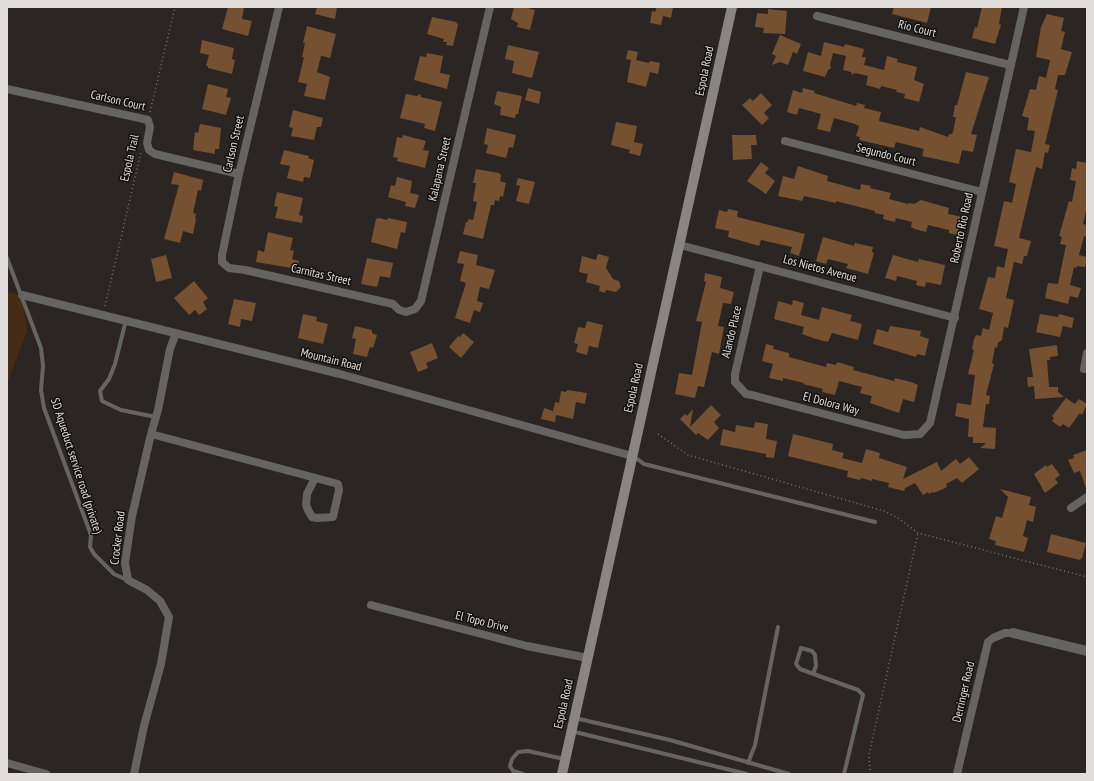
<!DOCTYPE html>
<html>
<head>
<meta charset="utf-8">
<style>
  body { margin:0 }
  #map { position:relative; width:1094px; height:781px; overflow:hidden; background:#2b2623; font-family:"PT Sans Narrow",sans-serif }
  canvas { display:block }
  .frame { position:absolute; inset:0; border:8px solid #e0dddb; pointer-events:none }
</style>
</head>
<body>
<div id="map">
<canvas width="1094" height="781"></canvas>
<div class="frame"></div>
</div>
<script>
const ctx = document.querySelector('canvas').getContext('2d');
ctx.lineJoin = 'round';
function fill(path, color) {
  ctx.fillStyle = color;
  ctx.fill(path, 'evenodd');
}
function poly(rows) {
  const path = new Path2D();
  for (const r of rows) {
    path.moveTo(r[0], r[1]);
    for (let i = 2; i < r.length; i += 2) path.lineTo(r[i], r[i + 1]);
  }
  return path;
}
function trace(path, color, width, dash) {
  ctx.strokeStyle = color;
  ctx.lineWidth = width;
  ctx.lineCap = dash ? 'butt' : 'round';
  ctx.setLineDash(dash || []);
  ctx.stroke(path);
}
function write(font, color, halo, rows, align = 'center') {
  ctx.font = font + ' "PT Sans Narrow",sans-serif';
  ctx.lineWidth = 3;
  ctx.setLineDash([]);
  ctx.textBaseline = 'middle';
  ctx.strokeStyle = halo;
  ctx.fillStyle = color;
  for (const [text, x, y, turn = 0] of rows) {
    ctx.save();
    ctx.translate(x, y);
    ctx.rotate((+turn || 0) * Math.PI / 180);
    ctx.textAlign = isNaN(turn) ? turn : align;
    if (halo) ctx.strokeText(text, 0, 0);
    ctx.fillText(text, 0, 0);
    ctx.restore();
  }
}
const green = poly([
  [7,292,22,295,27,331,7,384]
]);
const building = poly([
  [228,7,244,7,242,19,252,21,248,36,222,29],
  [317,7,337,7,335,19,315,14],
  [514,7,524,7,535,10,530,30,517,27,518,23,511,19],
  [657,7,673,7,671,18,663,16,661,25,650,23,652,11,655,12],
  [894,7,931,7,927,23,892,14],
  [982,7,1002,7,999,24,1001,25,995,44,972,38,975,27,977,28],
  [768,9,787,11,785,34,763,33,764,28,755,27,757,13,768,14],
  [1047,14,1064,18,1061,31,1065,32,1061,49,1072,52,1065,75,1058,75,1055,89,1058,90,1045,144,1050,145,1048,153,1045,152,1042,169,1036,167,1019,238,1031,241,1027,256,1024,256,1022,264,1014,262,1006,298,1014,300,1013,305,1008,328,1004,327,1002,340,998,343,997,348,995,347,992,363,994,364,986,395,990,396,989,404,986,404,983,427,996,428,995,449,980,448,986,443,973,443,973,437,968,437,969,419,955,416,957,403,971,405,975,375,968,374,974,350,972,349,974,339,976,335,981,336,983,328,989,330,993,313,979,309,988,277,995,278,997,266,1004,268,1008,249,994,246,1004,201,1012,203,1016,184,1009,182,1016,149,1031,152,1035,131,1027,130,1029,118,1022,116,1030,89,1036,90,1039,76,1046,78,1050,60,1036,57,1041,27],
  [432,17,456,22,458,25,453,46,446,45,447,42,443,42,444,39,427,34],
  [307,26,336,34,330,58,321,56,317,72,330,77,325,100,304,96,307,84,298,82,304,57,302,57,305,43,303,43],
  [780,35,801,44,797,54,793,52,788,65,780,62,772,65,776,56,772,54],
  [202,40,234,48,232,59,235,60,232,74,208,68,208,66,206,66,209,55,200,53],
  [824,42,844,47,845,44,864,49,862,57,866,57,864,65,884,70,887,56,898,59,897,62,917,67,914,80,924,84,919,102,904,98,905,94,896,92,897,90,881,86,880,89,866,85,868,76,855,73,852,75,851,72,843,70,846,56,833,53,830,65,831,68,828,70,825,77,803,71,808,52,821,56],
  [508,45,539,52,532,78,512,73,514,61,505,59],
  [628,50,638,52,636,60,649,63,650,61,660,63,658,74,650,72,646,87,627,82,631,60,626,59],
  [427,53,443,56,440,73,450,75,447,89,414,80,420,56,426,57],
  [966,72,989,77,971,134,977,135,973,152,962,150,959,164,922,156,924,149,896,142,894,148,859,140,860,137,856,136,859,126,855,124,834,118,830,132,817,129,821,114,799,108,797,115,787,112,793,90,802,93,803,88,815,91,814,93,856,106,857,103,865,105,864,108,881,112,879,121,919,131,920,127,948,137,949,134,952,134,953,132,956,117,953,117,955,105,957,105],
  [208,84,228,89,226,97,231,98,226,115,202,109],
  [528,88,541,92,539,104,525,100],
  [497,91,522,96,518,114,516,114,515,118,500,115,501,107,494,104],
  [761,93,772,105,764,113,769,118,762,125,742,105,750,98,753,101],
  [406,94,417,96,420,94,421,97,442,102,435,131,424,128,425,124,400,118],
  [293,110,323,118,321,127,317,127,314,140,291,136,293,128,289,127],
  [616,122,637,126,634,142,643,144,640,156,629,153,630,150,611,145],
  [200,124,221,128,219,149,215,149,215,154,193,150,195,132,198,133],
  [487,128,516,135,513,148,509,147,506,158,486,153,488,145,484,144],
  [403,135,426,141,423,150,429,151,425,168,397,161,398,158,393,157,397,137,402,138],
  [732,135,756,135,757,145,751,145,752,159,733,160],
  [284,150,309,156,308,158,314,160,310,178,304,177,303,182,287,178,290,166,280,164],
  [1077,161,1087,163,1087,207,1083,224,1087,225,1087,237,1084,236,1079,255,1087,257,1087,260,1085,267,1077,266,1076,268,1074,267,1070,285,1081,288,1078,298,1070,296,1068,304,1045,298,1048,283,1058,284,1066,245,1060,244,1062,237,1059,236,1069,201,1072,202,1076,181,1070,180,1072,168,1076,169],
  [761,162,769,168,765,173,775,181,766,194,747,181],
  [798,166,828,176,827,181,860,190,861,184,871,186,870,188,891,193,889,199,908,204,909,203,914,204,921,200,949,208,948,214,962,217,957,235,949,233,949,230,928,225,926,232,915,229,911,227,912,222,896,218,895,222,883,219,884,215,875,213,875,211,836,201,836,203,804,196,802,201,778,196,783,176,794,179],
  [476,169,499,173,501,175,500,181,506,183,503,197,500,196,499,201,495,200,494,205,491,205,483,239,463,234,466,222,468,222,468,219,473,220,477,202,473,201,476,183,473,183],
  [174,172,203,180,201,191,198,190,193,213,196,214,195,218,196,219,193,234,183,231,180,243,164,239,179,185,171,184],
  [397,177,412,181,410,193,419,195,415,208,405,206,406,202,388,197,391,185,395,186],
  [518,178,535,182,529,204,516,201,520,186,516,185],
  [277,192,303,198,299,215,303,216,302,223,275,218,278,207,274,206],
  [728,209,738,211,737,217,805,234,799,256,790,253,792,247,761,240,759,246,728,237,729,231,715,228,719,210,727,212],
  [379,218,387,220,388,218,407,222,405,233,401,232,397,249,371,242,376,219],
  [268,232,293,238,290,250,294,251,292,259,299,261,297,269,256,262,258,250,264,252],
  [823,237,854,246,855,243,873,247,872,252,874,253,868,274,846,268,848,264,828,259,826,264,816,261],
  [460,251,478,255,476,265,495,270,489,289,480,287,477,301,483,303,480,312,474,310,470,323,455,318,466,283,460,281,464,264,457,263],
  [598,254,609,257,606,268,613,279,619,281,621,287,616,292,606,290,605,293,599,291,600,286,586,282,588,274,579,272,582,256,596,260],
  [166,255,172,278,156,282,151,259],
  [893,255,918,262,919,259,945,265,941,285,926,282,925,287,916,285,917,281,897,276,896,281,885,278],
  [367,258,393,263,390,278,380,276,377,287,361,284],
  [705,273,722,277,720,288,734,292,731,304,723,303,718,326,724,327,719,354,712,352,704,387,698,386,695,398,675,394,679,373,692,375,702,322,696,321,706,282,704,281],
  [194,281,208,298,203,302,207,309,199,315,195,310,189,315,174,298],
  [234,299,256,303,252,321,241,319,240,327,228,324],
  [793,300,804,303,801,315,819,320,822,307,852,315,850,321,862,324,858,340,832,333,828,342,816,339,802,334,804,327,774,319,778,301,792,305],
  [303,314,317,317,316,321,328,324,323,344,298,338],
  [1040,314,1058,317,1059,314,1074,318,1072,328,1063,326,1060,337,1036,332],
  [587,321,603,325,598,348,589,346,587,355,576,352,578,344,574,343,578,327,585,328],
  [355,326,372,330,372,333,377,335,373,348,370,347,367,357,353,354,356,339,352,338],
  [890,326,921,331,920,336,929,339,925,356,917,354,916,357,873,344,877,329,888,332],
  [463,333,474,342,461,358,449,347,458,336,460,337],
  [432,343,438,358,426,363,428,368,418,372,410,352],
  [766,344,774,346,773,349,789,353,789,357,826,367,827,363,836,365,837,362,854,367,853,370,894,381,895,378,911,382,918,385,914,402,903,399,899,413,870,403,872,396,860,393,862,387,839,381,835,395,822,392,823,389,803,384,804,383,783,378,783,381,769,378,773,364,762,361],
  [1057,345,1058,356,1050,357,1050,360,1047,360,1049,387,1058,387,1058,392,1064,397,1035,399,1034,386,1028,387,1027,377,1033,377,1029,349],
  [567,390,587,393,585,404,576,402,573,419,556,415,555,422,541,419,544,408,553,411,555,402,559,403,561,391,566,392],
  [1066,398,1075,404,1079,399,1087,404,1082,415,1080,413,1069,428,1063,424,1060,427,1052,421,1054,418,1052,416],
  [711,405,721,415,714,422,719,428,708,440,698,433,696,435,680,419,685,414,687,416,693,409,690,427],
  [755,422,768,424,766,439,777,441,774,458,766,457,766,454,720,445,723,429,735,432,736,425,754,428],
  [793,434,833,444,832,450,844,453,842,458,862,463,866,449,880,453,879,458,907,467,903,479,937,462,941,471,956,459,960,464,969,457,979,469,962,483,957,478,946,484,947,487,934,493,933,492,929,494,928,492,923,495,915,483,905,488,904,491,888,487,889,483,872,479,872,481,861,478,860,480,847,477,848,471,788,456],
  [1087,450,1087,488,1086,488,1080,471,1074,473,1068,460,1074,458,1073,455],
  [1052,464,1060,475,1055,479,1058,483,1045,493,1034,474,1046,465,1047,467],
  [1000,489,1031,497,1029,505,1036,507,1033,522,1027,520,1023,536,1028,538,1024,552,995,545,996,541,989,539,996,516,1002,518,1008,497],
  [1051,534,1086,543,1082,558,1081,558,1080,560,1047,552]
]);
const path = poly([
  [150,112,175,7],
  [105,306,141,152],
  [658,434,688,455,884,511,898,518,918,533,1087,577],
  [870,774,869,755,918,533]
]);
const service = poly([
  [7,258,41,348,43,366,41,390,44,408,91,535,90,547,94,554,114,574,127,580],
  [126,320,115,364,109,379,100,391,102,401,121,410,156,417],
  [633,456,644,464,875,522],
  [813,674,816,666,815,655,812,651,801,648,796,664,800,669,819,676,858,690,863,695,844,774],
  [575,718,670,740,789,774],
  [571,731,747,774],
  [748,763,755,745,778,627],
  [523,774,513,771,510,766,512,759,518,752,528,751,564,759]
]);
const minor = poly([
  [279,7,239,174,222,255,222,262,229,268,245,270,393,304,399,310,406,312,415,309,421,301,490,7],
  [817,16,1010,65],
  [7,89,144,119,148,120,150,127,147,143,149,150,155,154,239,174],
  [785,141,982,192],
  [680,245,955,318],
  [760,266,735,374,735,382,746,394,752,395,904,435,920,434,930,423,1024,7],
  [22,295,340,374,632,456],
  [1084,369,1087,353],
  [151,434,338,484,339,490,333,517,317,518,312,517,308,510,306,505,307,494,315,478],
  [1071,508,1087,497],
  [371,605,527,646,588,658],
  [7,763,46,774],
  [134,774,144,726,161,664,169,617,160,601,147,590,128,580,125,563,132,516,151,434,158,410,170,349,176,333],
  [957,774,988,642,993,638,1005,633,1013,633]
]);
const tertiary = poly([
  [1013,633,1087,651]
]);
const secondary = poly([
  [562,774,732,7]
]);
const streetNames = [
  ["Rio Court",917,29,14],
  ["Espola Road",705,71,-78],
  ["Carlson Court",118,101,13],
  ["Carlson Street",234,144,-77],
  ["Segundo Court",886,155,14],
  ["Espola Trail",130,158,-77],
  ["Kalapana Street",440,169,-77],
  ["Roberto Rio Road",962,228,-78],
  ["Los Nietos Avenue",820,269,15],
  ["Carnitas Street",321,275,13],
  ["Alando Place",732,332,-77],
  ["Mountain Road",331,360,14],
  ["Espola Road",634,388,-77],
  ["El Dolora Way",831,404,15],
  ["SD Aqueduct service road (private)",76,466,72],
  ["Crocker Road",118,538,-83],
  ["El Topo Drive",482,622,14],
  ["Derringer Road",964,692,-77],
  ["Espola Road",564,704,-77]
];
fill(green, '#462b15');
fill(building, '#755031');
trace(path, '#797572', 1.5, [1, 3]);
trace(service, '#666462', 4);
trace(minor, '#666462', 8);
trace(tertiary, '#666462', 10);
trace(secondary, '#898583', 10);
write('12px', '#e0dddb', '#12100e', streetNames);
</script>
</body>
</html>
